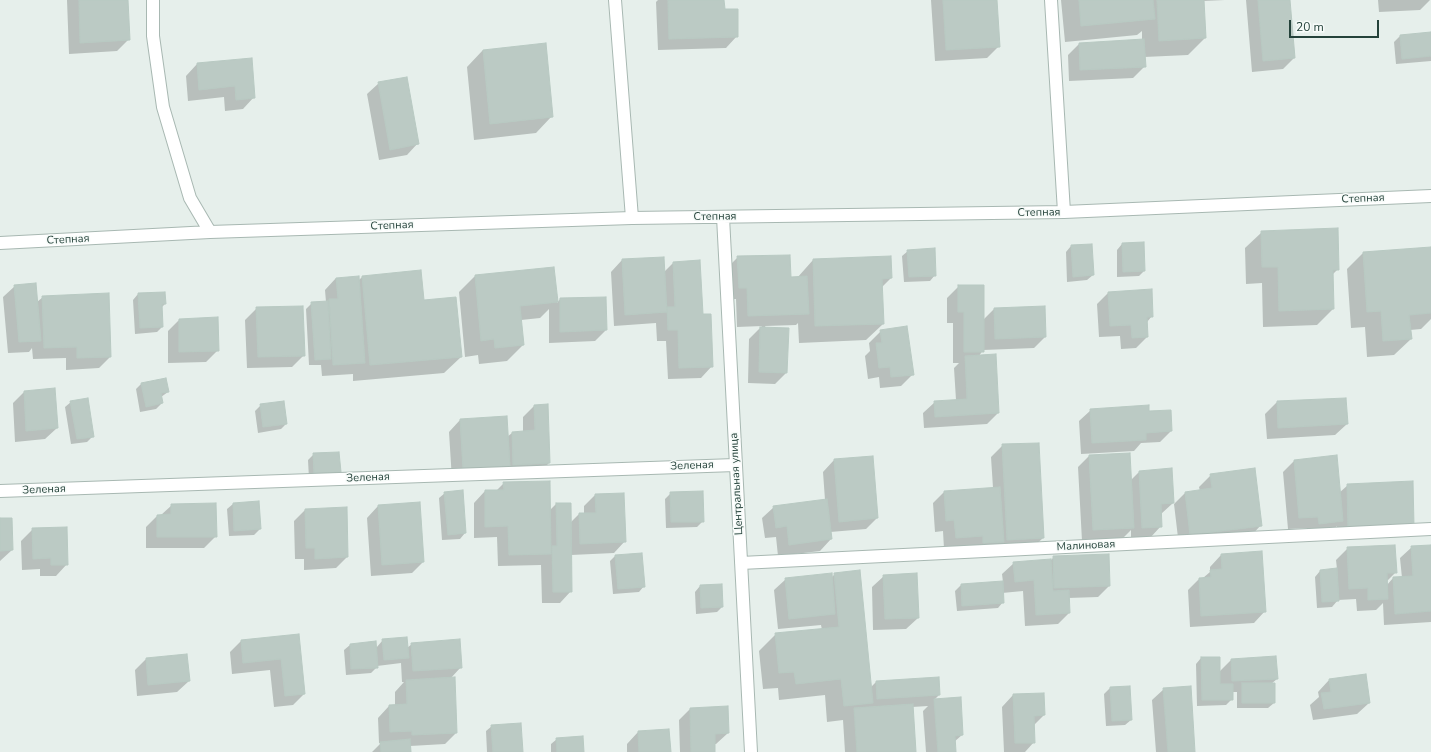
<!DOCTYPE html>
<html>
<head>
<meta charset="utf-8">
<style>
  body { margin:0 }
  #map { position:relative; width:1431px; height:752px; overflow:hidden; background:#e6efeb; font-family:"Nunito Sans",sans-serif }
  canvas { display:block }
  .scale { position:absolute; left:1289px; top:20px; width:90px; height:18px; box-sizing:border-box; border:2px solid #24423a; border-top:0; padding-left:5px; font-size:12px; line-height:14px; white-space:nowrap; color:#24423a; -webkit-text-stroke:3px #f7fbf9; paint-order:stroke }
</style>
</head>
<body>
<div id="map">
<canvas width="1431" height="752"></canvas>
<div class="scale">20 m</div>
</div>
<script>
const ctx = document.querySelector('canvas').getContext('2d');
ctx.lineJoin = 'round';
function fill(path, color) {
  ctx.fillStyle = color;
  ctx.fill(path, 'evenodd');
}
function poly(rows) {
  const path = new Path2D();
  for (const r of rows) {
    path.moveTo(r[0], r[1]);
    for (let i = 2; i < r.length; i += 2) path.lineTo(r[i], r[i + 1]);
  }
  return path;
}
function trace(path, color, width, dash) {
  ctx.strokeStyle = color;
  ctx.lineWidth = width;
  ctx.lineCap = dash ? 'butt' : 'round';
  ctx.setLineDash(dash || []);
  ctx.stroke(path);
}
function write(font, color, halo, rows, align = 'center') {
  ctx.font = font + ' "Nunito Sans",sans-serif';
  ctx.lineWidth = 3;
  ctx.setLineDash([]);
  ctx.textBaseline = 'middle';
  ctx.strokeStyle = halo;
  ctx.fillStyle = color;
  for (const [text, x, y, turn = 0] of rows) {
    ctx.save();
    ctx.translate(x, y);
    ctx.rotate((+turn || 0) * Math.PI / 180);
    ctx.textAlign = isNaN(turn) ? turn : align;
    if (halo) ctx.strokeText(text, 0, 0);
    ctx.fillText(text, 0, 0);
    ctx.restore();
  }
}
const shadow = poly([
  [67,0,127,0,128,40,117,51,69,54],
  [658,0,723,0,724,10,737,36,726,48,658,50,656,2],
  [931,0,996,0,999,46,987,58,935,61],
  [1061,0,1225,0,1203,1,1205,38,1188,55,1144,57,1145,66,1133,78,1069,81,1068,55,1079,44,1142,40,1142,31,1137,35,1065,42],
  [1246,0,1289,0,1294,58,1283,69,1252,72],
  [1378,0,1430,0,1420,10,1379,12],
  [1431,33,1431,61,1396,64,1394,42,1400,36],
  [483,50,552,116,536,133,474,140,467,67],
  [251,59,254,97,243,109,225,111,224,97,188,101,186,76,197,64],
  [379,83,418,143,407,155,379,160,367,94],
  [1262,232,1338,269,1332,275,1333,309,1317,325,1263,327,1262,283,1246,284,1245,248],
  [1122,244,1144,271,1139,276,1117,277,1117,250],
  [1071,246,1093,275,1087,280,1067,282,1066,252],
  [1431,248,1431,319,1421,329,1410,330,1411,339,1394,355,1367,357,1365,327,1351,328,1347,269,1363,253],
  [908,251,935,275,930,281,904,282,902,256],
  [738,257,790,278,797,278,813,260,891,278,881,288,883,324,866,340,799,343,798,323,796,325,765,326,786,373,775,384,748,383,749,339,762,326,737,327,736,299,728,299,726,269],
  [622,260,664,272,673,263,702,315,712,366,701,378,668,379,666,341,657,341,656,323,614,326,611,272],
  [553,268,557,303,560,299,606,330,595,341,549,343,549,309,540,318,521,320,523,345,507,361,479,364,478,355,465,357,459,292,475,276],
  [362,277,423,301,461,357,444,373,353,381,353,374,322,376,321,365,309,365,306,309,312,303,326,302,325,290,336,278,359,280],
  [15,286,37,302,43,297,108,294,110,357,99,368,66,370,66,358,33,359,32,348,29,352,8,353,3,297],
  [959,286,983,320,994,309,1044,307,1045,337,1034,348,983,350,979,356,998,413,987,424,924,428,923,413,935,402,956,400,954,368,959,363,953,363,953,323,947,323,947,298],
  [1108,293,1152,316,1147,322,1147,337,1136,348,1121,349,1120,336,1099,337,1097,304],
  [138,294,165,304,161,308,162,327,157,332,135,334,133,300],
  [257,308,304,355,292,367,247,368,245,320],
  [179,320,218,350,206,362,168,363,168,331],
  [881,331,913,374,901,386,880,388,879,377,868,379,865,356,870,351,869,343],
  [142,383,168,392,161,397,162,403,156,409,140,412,136,389],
  [54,389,57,428,45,439,15,442,13,403,24,392],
  [1345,399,1347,424,1335,435,1267,439,1265,414,1277,402],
  [71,402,93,436,87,442,71,444,65,407],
  [261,405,286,424,281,429,258,433,255,411],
  [534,406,549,463,538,474,452,480,449,432,460,420,507,437,512,433,523,432,523,417],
  [1091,410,1171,431,1160,442,1141,443,1134,451,1081,454,1079,421],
  [1003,445,1043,538,1031,549,944,549,943,531,935,532,933,503,944,492,993,488,991,457],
  [314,454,340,472,334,477,309,479,308,460],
  [1089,456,1131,480,1139,472,1173,503,1161,514,1161,526,1150,538,1131,539,1131,530,1122,539,1082,541,1078,467],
  [1336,457,1339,493,1348,485,1413,525,1402,537,1337,539,1337,526,1330,533,1308,535,1307,528,1288,529,1283,472,1294,461],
  [834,460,877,518,866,529,830,532,831,539,820,551,778,556,776,537,765,538,762,518,774,507,825,500,823,472],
  [1211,475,1261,525,1250,537,1179,546,1174,504,1185,493,1200,491,1199,487],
  [504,483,549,511,556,504,570,523,579,514,584,514,584,506,595,495,625,541,614,553,571,555,571,591,560,603,542,603,541,565,498,566,497,537,474,538,474,503,485,491,496,491],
  [445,493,465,533,460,539,442,540,439,498],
  [671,493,703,521,697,527,666,528,665,499],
  [259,502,260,529,254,535,229,536,227,509,233,504],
  [172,505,216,536,204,548,146,548,146,527,157,516,161,515],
  [378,506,423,562,412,573,371,576,367,518],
  [305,510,347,557,336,568,304,570,304,559,295,559,294,521],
  [0,519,12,550,0,561],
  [33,529,67,564,56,576,40,576,40,569,22,570,21,541],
  [1431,546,1431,622,1384,625,1383,603,1376,610,1357,611,1356,599,1338,600,1332,607,1317,608,1315,577,1320,571,1337,569,1336,560,1348,548,1396,572,1387,581,1387,585,1393,578,1402,578,1400,558,1412,547],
  [1221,555,1265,611,1254,623,1190,627,1188,590,1199,579,1203,578,1210,572,1210,567],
  [615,556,644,586,639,592,613,594,610,561],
  [1054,557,1109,586,1098,597,1068,598,1069,613,1058,624,1025,626,1023,591,1002,593,1003,602,998,608,957,611,955,591,961,585,1003,582,1002,574,1014,563,1051,560],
  [835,574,870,688,876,682,939,695,934,700,962,735,954,742,955,752,926,752,923,711,928,706,912,707,915,752,845,752,843,720,827,722,825,695,779,700,778,688,763,689,759,651,776,634,822,630,821,625,778,629,774,590,786,579,831,578],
  [884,576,918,618,906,629,873,630,872,587],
  [700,586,722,607,717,612,696,614,695,592],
  [298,635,304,694,293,705,274,707,270,670,232,674,230,652,241,641],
  [383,640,407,648,412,644,461,667,450,679,456,733,445,744,410,746,410,752,372,752,381,743,379,743,378,718,389,706,395,706,395,692,404,682,402,682,401,663,377,666,377,667,371,673,346,675,344,650,350,645,375,642,376,648],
  [1275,657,1277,679,1271,684,1274,703,1268,708,1237,708,1237,692,1232,692,1232,699,1226,705,1197,706,1196,664,1201,658,1219,672,1231,660],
  [146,659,189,681,177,692,137,696,135,670],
  [1329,680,1369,703,1357,714,1313,720,1310,705,1319,697,1318,692],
  [1110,688,1131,720,1125,725,1106,726,1104,694],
  [1164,689,1194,752,1156,752,1152,700],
  [1043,694,1044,715,1034,725,1034,742,1025,752,1004,752,1002,707,1013,695],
  [690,709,728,733,716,744,714,744,714,752,680,752,679,720],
  [492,726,521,752,487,752,486,731],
  [669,730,670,752,627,752,627,744,638,732],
  [557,739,583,752,551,752,551,744]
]);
const building = poly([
  [79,0,128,0,130,40,80,43,79,0],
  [668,0,724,0,725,9,738,9,738,37,669,39,668,0],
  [943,0,997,0,1000,47,946,50,943,0],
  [1079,0,1153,0,1155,19,1081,26,1079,0],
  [1157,0,1204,0,1206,38,1159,41,1157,0],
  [1258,0,1290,0,1295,58,1263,61,1258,0],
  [1431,32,1431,56,1402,59,1400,35,1431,32],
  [1144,39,1146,67,1080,70,1079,43,1144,39],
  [546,43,553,117,490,124,483,50,546,43],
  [252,58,255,98,236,100,235,86,199,90,197,63,252,58],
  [407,77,419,144,390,150,378,82,407,77],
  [1338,228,1339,270,1333,270,1334,309,1279,311,1278,267,1262,267,1261,231,1338,228],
  [1144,242,1145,271,1123,272,1122,243,1144,242],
  [1092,244,1094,275,1073,277,1071,245,1092,244],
  [1431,247,1431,313,1409,315,1412,339,1383,341,1381,311,1367,312,1363,252,1431,247],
  [935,248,936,276,909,277,907,250,935,248],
  [790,255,791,277,807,276,809,314,748,316,747,288,739,288,737,256,790,255],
  [891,256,892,278,882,279,884,324,815,326,813,259,891,256],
  [664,257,667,312,625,315,622,259,664,257],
  [700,260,703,314,711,314,713,367,679,368,678,330,668,330,667,307,675,307,673,262,700,260],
  [554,267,558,302,520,306,524,345,495,348,494,339,481,341,475,275,554,267],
  [421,270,424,300,456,297,462,357,370,365,362,276,421,270],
  [359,276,365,363,333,365,329,299,338,299,336,278,359,276],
  [36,283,41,341,19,342,14,285,36,283],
  [958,285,984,285,984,352,964,352,964,312,958,312,958,285],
  [1152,289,1153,317,1147,317,1148,337,1132,338,1131,325,1110,326,1108,292,1152,289],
  [165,292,166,304,162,304,163,327,140,328,138,293,165,292],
  [109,293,111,357,77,358,77,347,44,348,42,296,109,293],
  [606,297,607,330,560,332,560,298,606,297],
  [328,301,331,359,315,360,311,302,328,301],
  [303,306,305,356,258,357,256,307,303,306],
  [1045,306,1046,337,995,339,994,308,1045,306],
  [218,317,219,351,179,352,179,319,218,317],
  [907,326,914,375,891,377,890,367,879,368,876,343,882,343,880,330,907,326],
  [760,327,789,328,787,373,759,372,760,327],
  [996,354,999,413,935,417,934,401,967,399,965,356,996,354],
  [166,378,169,392,161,393,163,403,146,407,141,383,166,378],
  [55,388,58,428,26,431,24,391,55,388],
  [88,398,94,437,77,439,70,401,88,398],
  [1346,398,1348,424,1278,428,1277,401,1346,398],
  [284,401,287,424,263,427,260,404,284,401],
  [548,404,550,463,513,465,512,432,535,430,534,405,548,404],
  [1149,405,1149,411,1171,410,1172,431,1146,433,1146,440,1092,443,1090,409,1149,405],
  [507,416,510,466,463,469,460,419,507,416],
  [1039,443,1044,538,1007,540,1002,444,1039,443],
  [339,452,341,472,314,474,313,453,339,452],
  [1130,453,1134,528,1093,530,1089,455,1130,453],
  [1337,455,1343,521,1319,524,1318,517,1299,518,1294,460,1337,455],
  [873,456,878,518,839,522,834,459,873,456],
  [1172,468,1174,503,1161,504,1162,527,1142,528,1139,471,1172,468],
  [1255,468,1262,526,1190,535,1185,492,1212,488,1210,474,1255,468],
  [550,481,551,554,509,555,508,526,485,527,485,490,504,490,503,482,550,481],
  [1413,481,1414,526,1348,528,1347,484,1413,481],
  [1000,487,1004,542,983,543,983,536,956,538,954,520,946,521,944,491,1000,487],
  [463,490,466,533,448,535,444,492,463,490],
  [703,491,704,522,671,522,670,492,703,491],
  [624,493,626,542,580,544,579,513,596,513,595,494,624,493],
  [827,499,832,539,789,545,787,526,776,528,773,506,827,499],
  [259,501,261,529,234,531,233,503,259,501],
  [420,502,424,562,382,565,378,505,420,502],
  [216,503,217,537,157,537,157,515,171,514,171,504,216,503],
  [556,503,571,503,572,592,553,592,552,546,557,546,556,503],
  [347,507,348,557,315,559,315,548,306,548,305,509,347,507],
  [0,518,12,518,13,550,0,551,0,518],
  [67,527,68,565,51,565,51,558,33,559,32,528,67,527],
  [1395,545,1397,573,1387,573,1388,599,1368,600,1368,588,1349,589,1347,547,1395,545],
  [1431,545,1431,611,1395,614,1393,577,1413,576,1411,546,1431,545],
  [1262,551,1266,612,1201,616,1199,578,1211,577,1210,570,1222,569,1221,554,1262,551],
  [642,553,645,587,618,589,615,555,642,553],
  [1109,554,1110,586,1054,588,1053,556,1109,554],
  [1051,559,1053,591,1069,590,1070,613,1036,615,1034,580,1015,582,1013,562,1051,559],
  [1337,568,1339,601,1322,602,1320,570,1337,568],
  [860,570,873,703,844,706,841,679,796,684,794,672,779,673,775,633,839,627,834,573,860,570],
  [832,573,835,614,789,619,785,578,832,573],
  [917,573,919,618,885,619,883,575,917,573],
  [1003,581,1004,603,962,606,961,584,1003,581],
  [722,584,723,607,701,608,700,585,722,584],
  [299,634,305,694,285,696,281,659,243,663,241,640,299,634],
  [407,637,409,658,384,660,382,639,407,637],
  [460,639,462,668,413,671,411,643,460,639],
  [376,641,378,668,351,669,350,644,376,641],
  [187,654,190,681,148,685,146,658,187,654],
  [1276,656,1278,679,1232,681,1231,659,1276,656],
  [1201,657,1220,657,1220,684,1233,684,1233,700,1202,700,1201,657],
  [1366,674,1370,703,1324,709,1321,693,1331,692,1329,679,1366,674],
  [455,677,457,733,412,735,412,731,390,732,389,705,407,704,406,680,455,677],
  [939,677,940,695,877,699,876,681,939,677],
  [1242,683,1275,683,1275,703,1242,703,1242,683],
  [1130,686,1132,720,1112,721,1110,687,1130,686],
  [1191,686,1195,752,1168,752,1163,688,1191,686],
  [1044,693,1045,715,1034,716,1035,743,1015,743,1013,694,1044,693],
  [961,697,963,735,955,736,956,752,938,752,934,699,961,697],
  [913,704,916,752,857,752,854,708,913,704],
  [728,706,729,733,715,734,715,752,691,752,690,708,728,706],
  [521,723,523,752,493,752,491,725,521,723],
  [669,729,671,752,639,752,638,731,669,729],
  [583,736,584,752,557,752,556,738,583,736],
  [410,739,411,752,381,752,380,742,410,739]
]);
const street = poly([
  [153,0,153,36,163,107,190,198,210,232],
  [615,0,632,218],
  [1051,0,1064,212],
  [723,217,751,752],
  [0,243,210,232,632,218,1064,212,1431,196],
  [0,491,735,465],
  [741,563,1431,529]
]);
const streetNames = [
  ["Степная",1363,199,-2],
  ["Степная",1039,213,-1],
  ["Степная",715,217,-1],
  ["Степная",392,226,-2],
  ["Степная",68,240,-3],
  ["Зеленая",692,466,-2],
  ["Зеленая",368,478,-2],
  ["Центральная улица",737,484,-93],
  ["Зеленая",44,490,-2],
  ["Малиновая",1086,546,-3]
];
fill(shadow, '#0003');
fill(building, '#bbcac4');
trace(building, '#b8c9c2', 1);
trace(street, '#a8b8b2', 14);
trace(street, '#fff', 12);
write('11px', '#24423a', '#f7fbf9', streetNames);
</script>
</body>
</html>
